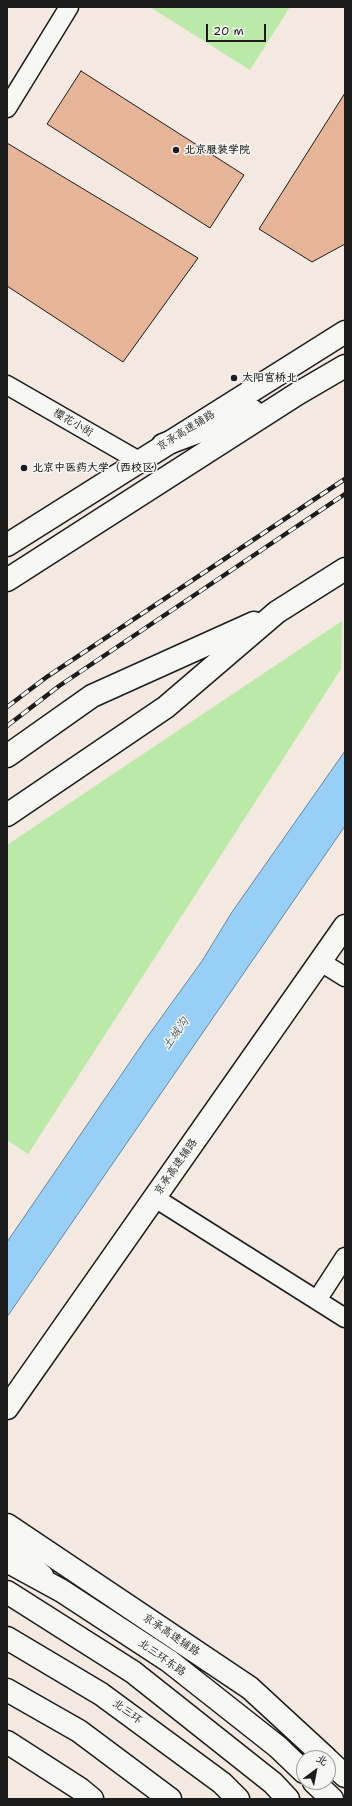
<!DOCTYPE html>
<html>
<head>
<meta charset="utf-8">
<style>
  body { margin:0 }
  #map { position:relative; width:352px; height:1806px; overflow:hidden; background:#f3e9e0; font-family:"Shantell Sans","LXGW WenKai TC",sans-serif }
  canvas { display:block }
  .frame { position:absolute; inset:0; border:8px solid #1c1c1c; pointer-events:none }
  .north { position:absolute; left:296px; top:1750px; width:40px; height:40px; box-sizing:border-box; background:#f6f6f2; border:1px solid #9f9f9c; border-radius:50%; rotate:32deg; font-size:11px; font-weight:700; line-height:16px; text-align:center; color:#1c1c1c }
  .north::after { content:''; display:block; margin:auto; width:14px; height:18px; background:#1c1c1c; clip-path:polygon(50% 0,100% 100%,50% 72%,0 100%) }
  .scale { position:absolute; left:206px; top:24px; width:60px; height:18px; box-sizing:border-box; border:2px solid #1c1c1c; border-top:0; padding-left:5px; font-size:12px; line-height:14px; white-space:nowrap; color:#1c1c1c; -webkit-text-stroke:3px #f6f6f2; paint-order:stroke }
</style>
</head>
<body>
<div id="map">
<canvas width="352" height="1806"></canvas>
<div class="frame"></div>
<div class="north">北</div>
<div class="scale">20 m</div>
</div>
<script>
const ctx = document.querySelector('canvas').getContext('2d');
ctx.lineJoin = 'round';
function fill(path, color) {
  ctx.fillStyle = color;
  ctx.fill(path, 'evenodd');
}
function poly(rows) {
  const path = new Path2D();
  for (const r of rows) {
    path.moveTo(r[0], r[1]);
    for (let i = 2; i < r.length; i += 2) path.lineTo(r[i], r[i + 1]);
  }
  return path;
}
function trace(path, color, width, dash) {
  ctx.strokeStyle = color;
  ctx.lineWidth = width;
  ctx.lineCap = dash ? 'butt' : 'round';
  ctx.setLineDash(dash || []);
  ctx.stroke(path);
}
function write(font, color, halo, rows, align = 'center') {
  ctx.font = font + ' "Shantell Sans","LXGW WenKai TC",sans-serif';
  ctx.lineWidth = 3;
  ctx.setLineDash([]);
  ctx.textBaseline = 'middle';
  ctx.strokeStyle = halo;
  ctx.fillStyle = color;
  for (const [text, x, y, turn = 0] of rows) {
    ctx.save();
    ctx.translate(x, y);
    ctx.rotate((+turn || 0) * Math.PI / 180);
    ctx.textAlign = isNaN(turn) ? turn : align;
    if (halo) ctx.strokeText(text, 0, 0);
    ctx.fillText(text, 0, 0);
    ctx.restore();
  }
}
const green = poly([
  [150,7,290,7,250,70],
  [342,621,341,669,28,1154,7,1140,7,845]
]);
const water = poly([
  [345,751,345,826,7,1317,7,1242,145,1040,202,961,232,912,345,751]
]);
const building = poly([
  [81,71,244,175,210,228,47,124,81,71],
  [345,93,345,244,312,262,259,229,345,93],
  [7,143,198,258,123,362,7,286,7,143]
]);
const street = poly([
  [7,108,69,7],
  [7,385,139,461],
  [321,962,345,977],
  [155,1198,345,1318],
  [317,1300,345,1257],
  [7,1542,44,1575]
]);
const secondary = poly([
  [7,545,345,332],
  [7,1408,345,926],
  [7,1525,250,1688,326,1758],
  [7,1561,62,1591,169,1661,278,1747,304,1772],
  [7,1742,80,1789,92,1799],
  [328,1760,345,1776],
  [314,1782,332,1799]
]);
const highway = poly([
  [163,445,253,411],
  [7,580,297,394,345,366],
  [7,756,92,696,254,623],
  [7,815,166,707,277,612,345,569],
  [7,1592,133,1672,273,1783,288,1799],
  [7,1638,101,1694,222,1783,238,1799],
  [7,1690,79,1731,170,1799]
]);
const rail = poly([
  [7,707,48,676,345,479],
  [7,726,59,686,345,494]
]);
const markers = [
  [176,150,4,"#1c1c1c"],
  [234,378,4,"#1c1c1c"],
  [24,468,4,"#1c1c1c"]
];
const poiNames = [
  ["北京服装学院",184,150],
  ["太阳宫桥北",242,378],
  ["北京中医药大学（西校区）",32,468]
];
const streetNames = [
  ["樱花小街",73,423,30],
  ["京承高速辅路",186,431,-32],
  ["京承高速辅路",176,1167,-55],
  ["京承高速辅路",171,1635,34],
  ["北三环东路",162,1658,35],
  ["北三环",127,1712,37]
];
const waterNames = [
  ["土城沟",176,1034,-55]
];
fill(green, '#bae9a8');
fill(water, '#98cff7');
trace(water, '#66879f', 1);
fill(building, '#e6b497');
trace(building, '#1c1c1c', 1);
trace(street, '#1c1c1c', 21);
trace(secondary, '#1c1c1c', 25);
trace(highway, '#1c1c1c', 25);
trace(street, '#f6f6f2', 18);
trace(secondary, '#f6f6f2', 22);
trace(highway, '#f6f6f2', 22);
trace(rail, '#1c1c1c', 4.5);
trace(rail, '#f6f6f2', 3, [9]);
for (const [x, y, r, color] of markers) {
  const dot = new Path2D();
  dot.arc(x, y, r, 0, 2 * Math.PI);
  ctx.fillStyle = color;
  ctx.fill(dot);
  trace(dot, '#f6f6f2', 1.5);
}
write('bold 11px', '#1c1c1c', '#f6f6f2', poiNames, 'left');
write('11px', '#1c1c1c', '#f6f6f2', streetNames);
write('italic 12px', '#475b69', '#f6f6f2', waterNames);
</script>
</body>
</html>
